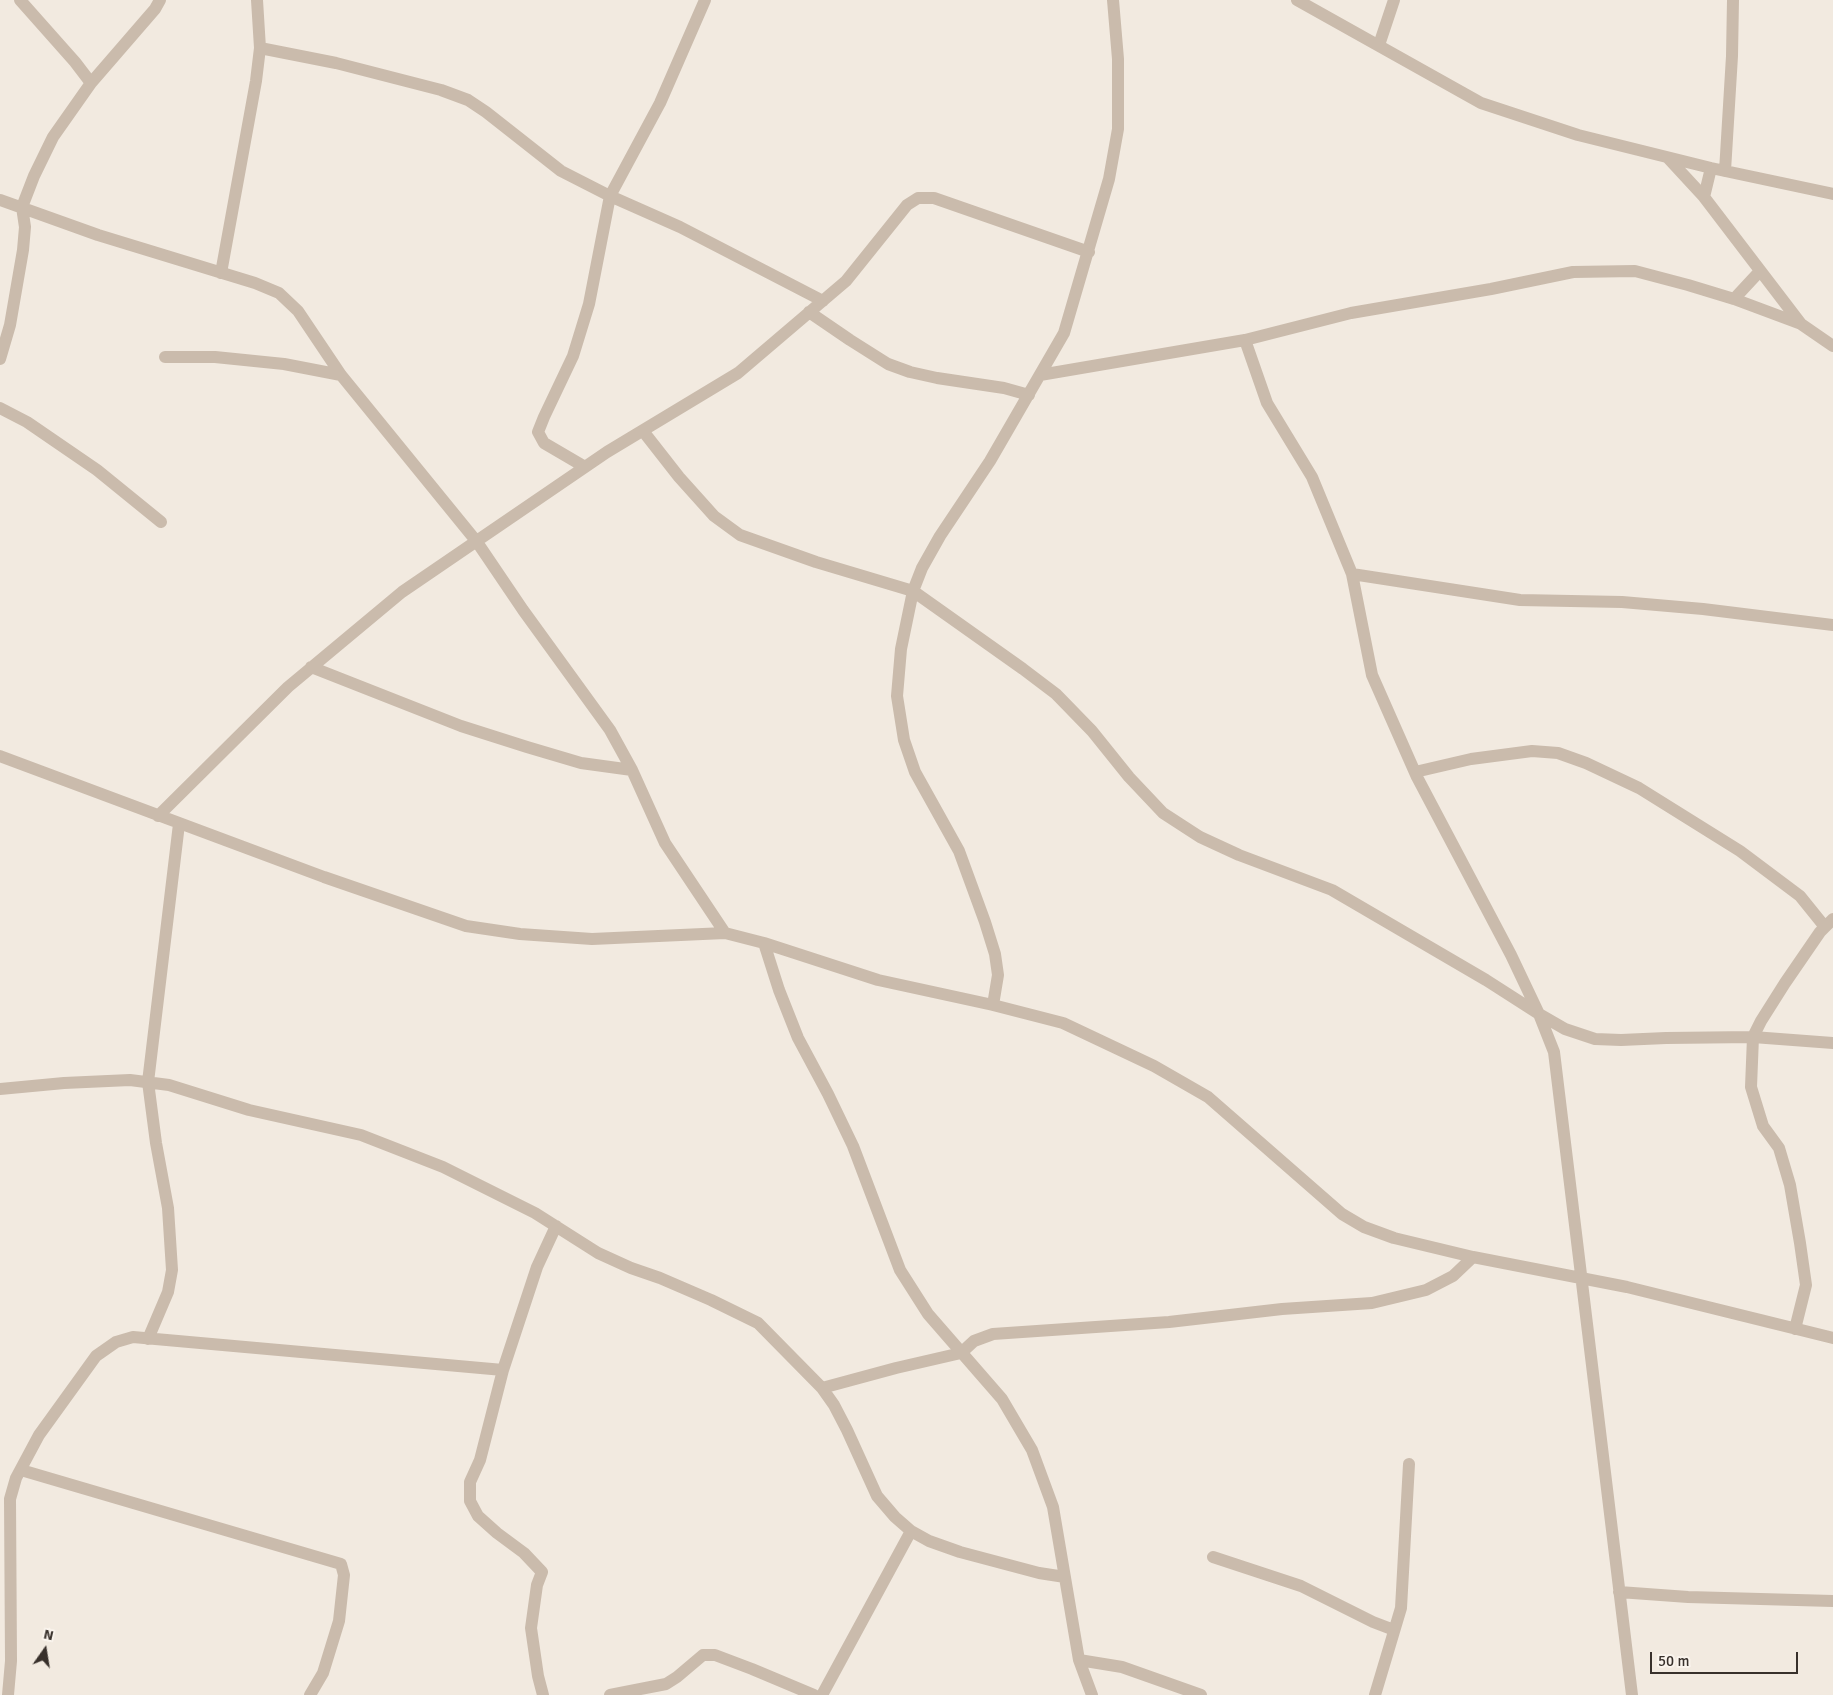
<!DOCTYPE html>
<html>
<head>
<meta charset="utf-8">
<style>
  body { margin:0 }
  #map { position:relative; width:1833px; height:1695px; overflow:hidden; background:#f2eae0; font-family:Signika,sans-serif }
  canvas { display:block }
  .north { position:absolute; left:20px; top:1625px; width:50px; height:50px; -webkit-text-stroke:4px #faf4ed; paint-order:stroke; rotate:13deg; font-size:14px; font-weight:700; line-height:20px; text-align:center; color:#38302b }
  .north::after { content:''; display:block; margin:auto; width:18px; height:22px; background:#38302b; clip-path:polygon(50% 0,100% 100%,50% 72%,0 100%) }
  .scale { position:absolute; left:1650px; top:1652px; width:148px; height:22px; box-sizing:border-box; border:2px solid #38302b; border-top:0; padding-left:6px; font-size:15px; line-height:18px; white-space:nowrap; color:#38302b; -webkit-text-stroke:4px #faf4ed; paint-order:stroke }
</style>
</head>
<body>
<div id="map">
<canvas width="1833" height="1695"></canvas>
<div class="north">N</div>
<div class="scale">50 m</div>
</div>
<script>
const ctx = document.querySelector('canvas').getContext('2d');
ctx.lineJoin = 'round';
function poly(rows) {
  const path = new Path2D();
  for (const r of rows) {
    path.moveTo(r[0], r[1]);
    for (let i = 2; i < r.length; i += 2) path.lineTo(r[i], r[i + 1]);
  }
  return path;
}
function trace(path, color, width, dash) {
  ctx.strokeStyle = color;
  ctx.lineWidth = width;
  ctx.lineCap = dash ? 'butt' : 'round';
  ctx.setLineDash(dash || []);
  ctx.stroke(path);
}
const street = poly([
  [20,0,75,62,91,83],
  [1297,0,1481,103,1578,135,1711,168,1833,194],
  [1379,45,1394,0],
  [260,48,336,63,441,90,468,100,486,112,561,171,610,196,680,227,823,301],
  [1668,158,1704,197,1801,324],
  [1725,171,1732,56,1733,0],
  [1704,197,1711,168],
  [0,200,98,235,255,283,279,293,298,311,341,375,477,542,523,610,610,730,632,770,665,843,725,933],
  [221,273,256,81,260,48,257,0],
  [1734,299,1760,271],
  [809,312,850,340,888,364,910,372,937,378,1004,388,1029,395],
  [1245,340,1267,403,1312,477,1352,574,1372,675,1417,777,1511,955,1539,1014,1554,1052,1632,1695],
  [165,357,215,357,284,364,341,375],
  [0,359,10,325,23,250,25,227,22,207,34,176,53,137,91,83,155,9,160,0],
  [1040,375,1245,340,1351,313,1491,289,1573,272,1635,271,1688,285,1734,299,1801,324,1833,346],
  [0,408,27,422,97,470,161,522],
  [643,431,679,477,714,516,740,535,816,562,913,591,1023,669,1056,694,1092,731,1129,777,1163,813,1200,837,1239,855,1332,890,1486,980,1539,1014,1565,1029,1595,1039,1621,1040,1666,1038,1753,1037,1833,1043],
  [585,467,544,443,538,432,544,417,573,356,589,304,610,196,660,103,705,0],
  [1352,574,1520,600,1622,602,1703,609,1833,625],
  [311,667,461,726,527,747,581,763,632,770],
  [0,756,324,877,466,926,520,934,592,939,725,933,764,943,878,980,993,1005,1063,1023,1154,1066,1208,1097,1342,1214,1364,1227,1394,1238,1473,1257,1627,1287,1833,1338],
  [1415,772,1471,759,1532,751,1558,753,1586,763,1639,788,1740,851,1800,896,1825,927],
  [158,816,288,687,402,592,607,452,738,373,846,281,907,205,918,198,934,198,1089,252],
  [764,943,779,990,798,1038,828,1094,853,1146,900,1270,928,1314,1002,1399,1032,1450,1053,1507,1079,1660,1092,1695],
  [993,1005,998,975,995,954,985,922,959,851,915,772,904,740,897,696,901,649,913,591,922,568,940,536,990,461,1064,333,1109,179,1118,129,1118,59,1113,0],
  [0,1089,64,1083,130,1080,169,1085,249,1110,361,1135,443,1167,535,1213,598,1253,631,1268,660,1278,711,1300,758,1323,822,1388,834,1405,847,1430,877,1496,895,1517,911,1531,929,1541,960,1552,1039,1573,1065,1577],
  [1795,1329,1806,1285,1800,1243,1790,1185,1779,1148,1763,1126,1751,1087,1753,1037,1761,1021,1785,983,1820,932,1833,919],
  [148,1339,168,1292,172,1270,168,1208,156,1143,148,1082,179,824],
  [822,1388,896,1368,961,1353,974,1341,993,1334,1169,1322,1282,1309,1372,1303,1426,1290,1453,1276,1473,1257],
  [21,1470,341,1564,344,1575,339,1621,323,1673,310,1695],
  [1213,1557,1301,1586,1373,1622,1394,1630],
  [1619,1592,1688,1597,1833,1601],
  [1079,1660,1122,1667,1201,1695],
  [8,1695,11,1661,10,1499,16,1478,39,1435,96,1356,116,1342,133,1337,503,1370],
  [543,1695,538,1676,531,1628,537,1585,542,1572,524,1553,497,1533,478,1516,470,1501,470,1482,480,1460,503,1370,537,1267,556,1226],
  [610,1695,666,1684,677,1677,703,1655,715,1655,752,1669,814,1695],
  [822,1695,911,1531],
  [1375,1695,1401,1608,1409,1464]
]);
trace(street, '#cabbac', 12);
</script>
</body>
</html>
